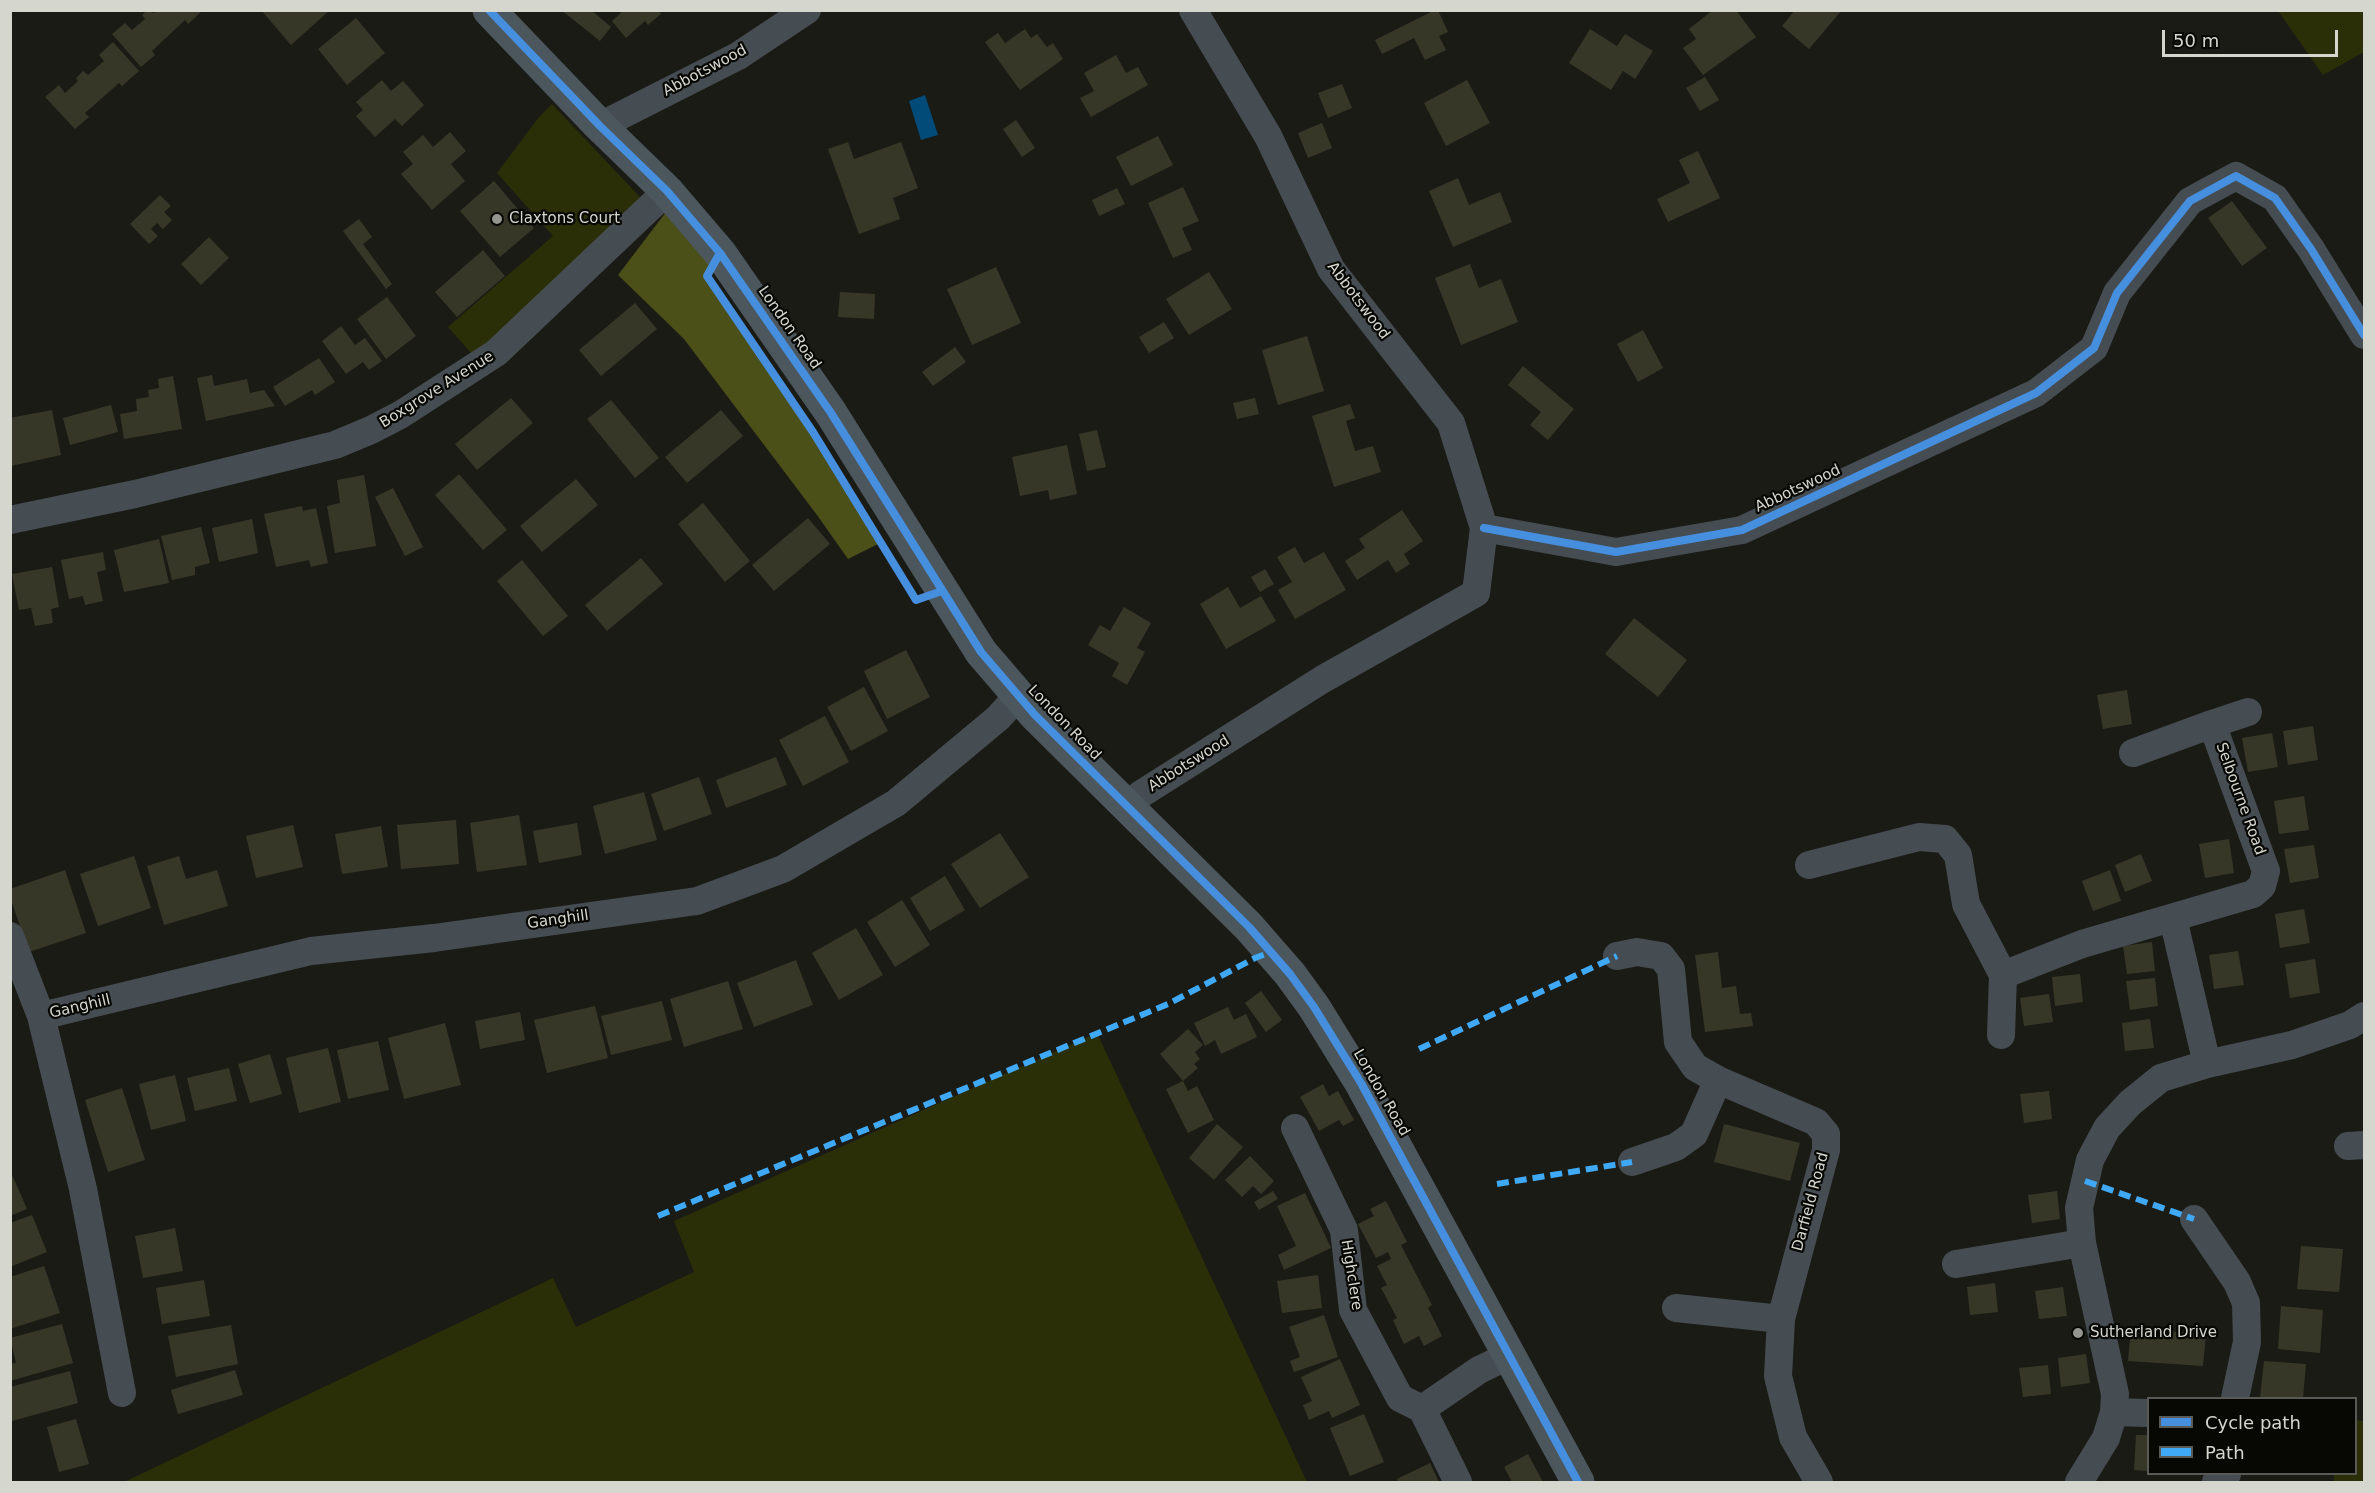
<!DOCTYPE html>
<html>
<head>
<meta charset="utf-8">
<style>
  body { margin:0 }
  #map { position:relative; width:2375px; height:1493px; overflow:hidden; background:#1b1b16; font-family:"DejaVu Sans",sans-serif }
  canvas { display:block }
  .frame { position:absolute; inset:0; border:12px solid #d5d7cf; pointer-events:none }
  .legend { position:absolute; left:2147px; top:1397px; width:210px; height:78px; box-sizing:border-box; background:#070704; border:2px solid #595a55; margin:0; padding:8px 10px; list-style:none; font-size:18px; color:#d5d7cf }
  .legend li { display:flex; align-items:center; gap:12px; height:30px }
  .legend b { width:30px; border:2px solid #595a55 }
  .scale { position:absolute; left:2162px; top:30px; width:176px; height:27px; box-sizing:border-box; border:3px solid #d5d7cf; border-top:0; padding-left:8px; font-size:18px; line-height:21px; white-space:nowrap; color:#d5d7cf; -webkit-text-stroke:4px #070704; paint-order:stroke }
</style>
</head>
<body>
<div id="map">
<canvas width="2375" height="1493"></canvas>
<div class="frame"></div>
<ul class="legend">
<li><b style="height:8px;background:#468fdf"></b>Cycle path</li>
<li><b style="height:8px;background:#3fa9f5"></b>Path</li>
</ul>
<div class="scale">50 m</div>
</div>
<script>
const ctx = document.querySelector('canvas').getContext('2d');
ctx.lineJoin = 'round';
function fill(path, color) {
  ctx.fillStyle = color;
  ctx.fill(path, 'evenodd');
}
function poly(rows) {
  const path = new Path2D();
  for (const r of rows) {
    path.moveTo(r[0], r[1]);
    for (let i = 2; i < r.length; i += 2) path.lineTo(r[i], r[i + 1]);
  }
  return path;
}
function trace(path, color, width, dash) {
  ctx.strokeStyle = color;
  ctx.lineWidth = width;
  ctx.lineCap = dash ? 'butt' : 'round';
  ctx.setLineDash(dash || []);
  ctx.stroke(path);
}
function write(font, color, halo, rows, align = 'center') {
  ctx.font = font + ' "DejaVu Sans",sans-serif';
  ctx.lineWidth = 4.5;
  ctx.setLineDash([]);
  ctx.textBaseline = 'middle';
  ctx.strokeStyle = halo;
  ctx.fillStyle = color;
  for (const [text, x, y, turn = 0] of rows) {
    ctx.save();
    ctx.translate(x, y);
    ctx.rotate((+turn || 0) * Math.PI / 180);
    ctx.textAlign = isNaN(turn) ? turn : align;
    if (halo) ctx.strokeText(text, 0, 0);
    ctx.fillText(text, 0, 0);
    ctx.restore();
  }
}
const green = poly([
  [2278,11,2364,11,2364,52,2323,75],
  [552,104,640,197,635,207,474,356,448,327,553,236,497,173,539,117],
  [1097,1033,1307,1482,124,1482,553,1278,576,1327,694,1272,674,1221],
  [2356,1420,2364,1421,2364,1482,2334,1482,2334,1474,2356,1474]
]);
const forest = poly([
  [666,212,720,253,707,276,813,432,882,542,848,559,817,515,684,339,618,275]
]);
const water = poly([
  [925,95,938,135,921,140,909,101]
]);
const building = poly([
  [147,10,154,13,157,10,203,10,188,24,185,20,152,51,155,55,141,67,112,34,125,23,132,30,145,19,142,15],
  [261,10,330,10,291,45],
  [561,10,591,10,611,27,600,41],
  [624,10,658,10,661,14,648,25,645,21,626,38,612,21],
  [1435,10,1438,10,1448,32,1439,36,1446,50,1425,60,1414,38,1382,54,1375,40],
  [1713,10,1736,10,1756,37,1703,75,1683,48,1696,39,1689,29],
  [1795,10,1842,10,1809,49,1782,26],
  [356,18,385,53,347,85,318,49],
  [1025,29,1031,38,1037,34,1047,47,1053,43,1063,59,1020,90,985,42,998,33,1005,43],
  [1590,29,1617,46,1625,34,1653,51,1635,79,1623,71,1611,90,1569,63],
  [113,42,139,71,122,86,119,83,85,113,89,117,75,129,45,97,59,85,65,93,78,81,76,78,83,71,88,75,104,61,99,55],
  [1116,55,1126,73,1138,67,1148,85,1091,117,1080,98,1094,91,1084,73],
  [1705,77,1719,100,1700,111,1686,88],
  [382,80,391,91,403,81,424,105,402,126,395,119,375,137,356,116,363,110,356,102],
  [1467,80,1490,123,1446,146,1424,103],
  [1342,84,1352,108,1328,118,1318,93],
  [1016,120,1035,148,1022,157,1003,129],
  [1322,123,1332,148,1308,158,1298,133],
  [450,132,466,151,451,164,465,181,432,210,401,174,413,164,403,152,423,135,433,147],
  [1158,136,1173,165,1131,186,1116,157],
  [848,142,854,159,901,142,918,188,893,198,900,219,859,234,828,149],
  [1698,151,1720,198,1668,222,1657,199,1690,183,1679,160],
  [1458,178,1469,205,1500,192,1512,222,1453,247,1429,191],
  [494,181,534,228,500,257,460,211],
  [1183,187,1199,221,1182,228,1192,250,1173,258,1148,203],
  [1117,188,1125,204,1099,216,1092,200],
  [160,195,171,206,164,212,172,220,163,229,157,223,151,229,158,236,149,244,130,224],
  [2232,201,2267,248,2242,266,2208,218],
  [359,219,372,237,363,244,392,284,386,289,343,231],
  [209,237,229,258,201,285,181,264],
  [483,250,505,276,457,317,435,292],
  [1470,264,1479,288,1501,279,1518,322,1461,345,1435,278],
  [996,267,1021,323,972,345,947,289],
  [1209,272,1232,309,1189,335,1166,299],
  [840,292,875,294,874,319,838,317],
  [387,297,416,336,386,359,357,319],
  [635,303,657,329,601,376,579,350],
  [1164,322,1174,338,1149,353,1139,337],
  [341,326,355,345,365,338,382,361,369,370,363,362,346,374,322,341],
  [1643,330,1663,368,1638,382,1617,344],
  [1307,336,1324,391,1278,405,1262,350],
  [955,347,966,362,933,386,922,372],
  [319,358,335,382,315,395,312,390,285,406,273,387],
  [1523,366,1574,409,1548,440,1530,425,1541,412,1508,385],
  [212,375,214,386,247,379,250,393,264,390,275,406,206,421,197,378],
  [173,376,182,429,124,439,120,414,137,411,136,399,149,397,148,390,159,388,158,379],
  [511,398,533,423,477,470,455,444],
  [1255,398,1259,414,1237,419,1233,403],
  [611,400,659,458,635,478,587,419],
  [1350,404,1355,418,1346,421,1355,451,1373,446,1381,472,1334,487,1312,416],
  [111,405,118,432,70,445,63,418],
  [52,410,61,455,11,466,10,418],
  [721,410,743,436,687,483,665,457],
  [1097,430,1106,467,1087,471,1079,434],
  [1067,445,1077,494,1050,500,1048,490,1020,496,1012,457],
  [459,474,507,530,483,550,435,495],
  [364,475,376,546,335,553,327,506,340,503,337,480],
  [576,479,598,505,542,552,520,526],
  [393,488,423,547,405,556,375,497],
  [703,503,750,561,725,582,678,524],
  [302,506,303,511,316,508,328,563,311,567,309,560,276,567,264,514],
  [1402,510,1423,541,1404,554,1410,564,1396,573,1388,560,1357,580,1345,561,1365,548,1359,539],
  [808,518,830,544,774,591,752,565],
  [252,519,258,553,219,562,212,528],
  [201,527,210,563,195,567,195,575,172,580,161,536],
  [159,539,169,583,124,592,114,550],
  [1295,547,1304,563,1324,552,1346,590,1295,619,1278,590,1292,582,1277,557],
  [103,552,106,570,97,572,103,601,85,605,83,596,69,599,61,560],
  [641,558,663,584,607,631,585,605],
  [522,560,568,616,543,636,497,581],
  [52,567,59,607,51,609,53,623,35,626,31,608,19,610,12,574],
  [1265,569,1274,584,1260,592,1251,577],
  [1228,587,1240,608,1261,596,1276,621,1226,649,1200,604],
  [1124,607,1151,623,1137,648,1145,652,1127,685,1112,676,1119,663,1088,645,1100,625,1110,631],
  [1634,618,1687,660,1658,697,1605,654],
  [906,650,930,697,887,719,864,671],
  [864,687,888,731,851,751,827,707],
  [2127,690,2132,724,2103,729,2097,695],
  [825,716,849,762,803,786,779,740],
  [2313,726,2318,760,2288,765,2283,731],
  [2272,733,2278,767,2248,772,2242,738],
  [776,757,787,785,726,808,716,780],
  [699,777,712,814,664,831,651,794],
  [644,792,657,840,605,854,593,806],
  [2304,796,2309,830,2279,834,2274,801],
  [519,815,527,865,477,872,470,823],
  [456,820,459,864,401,869,397,825],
  [577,823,582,855,539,863,533,831],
  [293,825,303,867,256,878,246,836],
  [381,826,388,867,342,874,335,834],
  [1000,833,1029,877,980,908,951,864],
  [2229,839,2234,873,2205,878,2199,844],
  [2314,845,2319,878,2290,883,2284,849],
  [2141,854,2152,881,2125,892,2115,865],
  [134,856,151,908,98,926,80,874],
  [179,856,186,879,217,870,228,906,164,925,147,866],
  [65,870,86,933,29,952,10,897,10,889],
  [2110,870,2121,901,2093,911,2082,881],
  [945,876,965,910,930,931,910,898],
  [902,900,930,945,895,967,867,922],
  [2304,909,2310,943,2280,948,2275,914],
  [856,928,883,975,839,1000,812,953],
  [2152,942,2155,971,2127,974,2123,946],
  [2238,951,2244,985,2214,989,2209,955],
  [1718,952,1722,988,1736,986,1740,1014,1751,1013,1753,1026,1705,1032,1695,955],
  [2315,959,2320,993,2290,998,2285,964],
  [796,960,813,1005,754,1027,737,983],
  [2080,974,2083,1002,2055,1006,2052,977],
  [2155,978,2158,1006,2130,1010,2126,981],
  [728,981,743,1029,684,1047,670,999],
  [1261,991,1282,1020,1266,1032,1245,1003],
  [2049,994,2053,1022,2024,1026,2020,998],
  [662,1001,672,1040,611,1055,601,1016],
  [595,1006,608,1058,547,1073,534,1020],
  [1228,1007,1234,1020,1246,1014,1257,1037,1221,1054,1215,1040,1205,1046,1194,1023],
  [520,1012,525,1040,480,1049,475,1021],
  [2150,1019,2154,1048,2125,1051,2122,1023],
  [445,1023,461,1085,404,1099,388,1038],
  [1188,1029,1203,1045,1195,1052,1200,1059,1194,1064,1198,1068,1183,1081,1160,1054],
  [378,1041,389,1090,348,1099,337,1050],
  [328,1048,341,1102,299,1113,286,1058],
  [270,1054,282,1094,250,1103,238,1064],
  [229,1068,237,1101,195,1111,187,1078],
  [175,1075,186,1121,151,1130,139,1084],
  [1183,1081,1188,1091,1197,1086,1214,1120,1188,1133,1166,1089],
  [1323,1084,1329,1096,1338,1091,1354,1120,1343,1126,1339,1120,1319,1131,1300,1097],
  [122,1088,145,1160,108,1172,85,1100],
  [2049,1091,2052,1119,2024,1123,2020,1094],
  [1217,1124,1243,1147,1214,1180,1189,1158],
  [1724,1124,1800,1143,1790,1181,1714,1162],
  [1250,1156,1274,1181,1261,1194,1253,1186,1242,1197,1225,1180],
  [10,1170,27,1209,10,1216],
  [1273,1191,1278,1199,1259,1210,1254,1202],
  [2057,1191,2060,1219,2032,1223,2028,1195],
  [1305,1193,1331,1248,1284,1270,1278,1255,1296,1246,1277,1206],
  [1386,1201,1407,1242,1401,1245,1432,1305,1428,1308,1442,1336,1424,1346,1419,1336,1404,1344,1393,1320,1397,1318,1381,1288,1387,1285,1377,1266,1391,1259,1388,1252,1376,1258,1358,1224,1374,1216,1370,1209],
  [32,1215,47,1252,10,1267,10,1223],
  [175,1228,183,1271,143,1278,135,1236],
  [2301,1246,2343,1249,2339,1292,2297,1289],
  [44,1266,60,1313,10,1329,10,1277],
  [1318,1275,1322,1308,1282,1313,1277,1281],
  [204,1280,210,1316,162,1324,156,1288],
  [1995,1283,1998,1312,1970,1315,1967,1287],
  [2063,1287,2067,1316,2039,1319,2035,1291],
  [2281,1306,2323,1310,2320,1353,2278,1349],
  [1324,1315,1338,1357,1294,1372,1290,1361,1300,1357,1289,1327],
  [62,1324,73,1363,10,1381,10,1364,16,1363,10,1338],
  [231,1325,238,1364,176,1377,168,1336],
  [2131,1328,2206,1334,2203,1366,2128,1361],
  [2086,1354,2090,1383,2061,1387,2058,1358],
  [1340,1359,1360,1405,1332,1418,1329,1411,1309,1420,1303,1405,1312,1401,1301,1377],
  [2264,1361,2306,1364,2303,1398,2260,1398],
  [2048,1365,2051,1394,2023,1397,2019,1368],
  [235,1370,243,1395,178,1414,171,1390],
  [70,1371,78,1403,12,1421,10,1387],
  [1364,1414,1384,1462,1350,1476,1330,1428],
  [76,1419,89,1464,59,1472,47,1427],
  [2136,1435,2148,1435,2148,1471,2134,1470],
  [1528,1454,1543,1482,1512,1482,1504,1467],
  [1430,1463,1439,1482,1398,1482,1397,1479]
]);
const minor = poly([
  [600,126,738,56,807,10],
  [10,520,135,494,335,445,371,430,400,415,496,353,667,191],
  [1484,528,1616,552,1742,530,2036,393,2094,348,2117,293,2190,201,2236,176,2275,198,2311,249,2364,335],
  [2212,724,2248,712],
  [1128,807,1141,794,1323,679,1476,593,1484,528,1451,423,1331,269,1268,136,1193,10],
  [1809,865,1919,837,1945,839,1958,855,1966,904,2003,975,2001,1035],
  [2173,918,2207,1064],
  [10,936,41,1016,83,1189,122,1393],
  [1617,956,1637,952,1661,956,1671,969,1678,1042,1695,1067,1718,1080,1816,1122,1826,1134,1826,1150,1781,1319,1778,1376,1793,1437,1819,1482],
  [2003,975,2082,944,2253,894,2262,886,2266,871,2212,724,2133,753],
  [41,1016,311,951,434,938,697,901,783,869,896,803,998,718,1018,696],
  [1295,1128,1344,1230,1353,1310,1400,1398,1422,1409],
  [2348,1146,2364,1145],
  [1632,1162,1676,1147,1694,1134,1718,1080],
  [2194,1219,2237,1282,2246,1303,2247,1342,2235,1398],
  [1956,1264,2082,1243],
  [1676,1308,1781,1319],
  [2114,1412,2148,1413],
  [1458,1482,1422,1409,1479,1370,1510,1355],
  [2079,1482,2106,1438,2114,1412,2115,1394,2082,1243,2079,1208,2090,1160,2107,1128,2130,1103,2161,1078,2207,1064,2292,1045,2350,1025,2364,1016],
  [2216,1482,2227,1474]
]);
const major = poly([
  [489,10,600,126,667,191,720,253,831,413,981,652,1035,715,1249,927,1290,974,1314,1007,1361,1083,1578,1482]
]);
const quiet = poly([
  [1419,1049,1617,956],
  [2085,1181,2194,1219],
  [1497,1184,1632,1162],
  [658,1216,1168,1004,1255,958,1271,952]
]);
const cycleway = poly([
  [489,10,600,126,667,191,720,253,831,413,981,652,1035,715,1249,927,1290,974,1314,1007,1361,1083,1578,1482],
  [720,253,707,276,813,432,916,600,942,591],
  [1484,528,1616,552,1742,530,2036,393,2094,348,2117,293,2190,201,2236,176,2275,198,2311,249,2364,335]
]);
const markers = [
  [497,219,6,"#94958e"],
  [2078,1333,6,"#94958e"]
];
const streetNames = [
  ["Abbotswood",705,71,-28],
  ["Abbotswood",1358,301,53],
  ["London Road",789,328,55],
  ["Boxgrove Avenue",437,390,-32],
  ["Abbotswood",1798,489,-25],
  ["London Road",1064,723,46],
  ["Abbotswood",1189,764,-32],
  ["Selbourne Road",2240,799,70],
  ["Ganghill",558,920,-8],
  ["Ganghill",80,1007,-13],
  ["London Road",1381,1093,60],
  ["Darfield Road",1811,1202,-75],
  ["Highclere",1351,1275,81]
];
const poiNames = [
  ["Claxtons Court",509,219],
  ["Sutherland Drive",2090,1333]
];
fill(green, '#2b2f07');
fill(forest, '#4b4f18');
fill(water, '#024a77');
fill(building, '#373728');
trace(minor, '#464d52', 28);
trace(major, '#4c565d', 33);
trace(quiet, '#3fa9f5', 6, [12, 6]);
trace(cycleway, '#468fdf', 8);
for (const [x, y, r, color] of markers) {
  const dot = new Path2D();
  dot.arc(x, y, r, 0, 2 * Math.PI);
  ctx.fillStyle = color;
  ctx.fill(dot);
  trace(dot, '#070704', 2);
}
write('15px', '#d5d7cf', '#070704', streetNames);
write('15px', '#d5d7cf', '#070704', poiNames, 'left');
</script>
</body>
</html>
